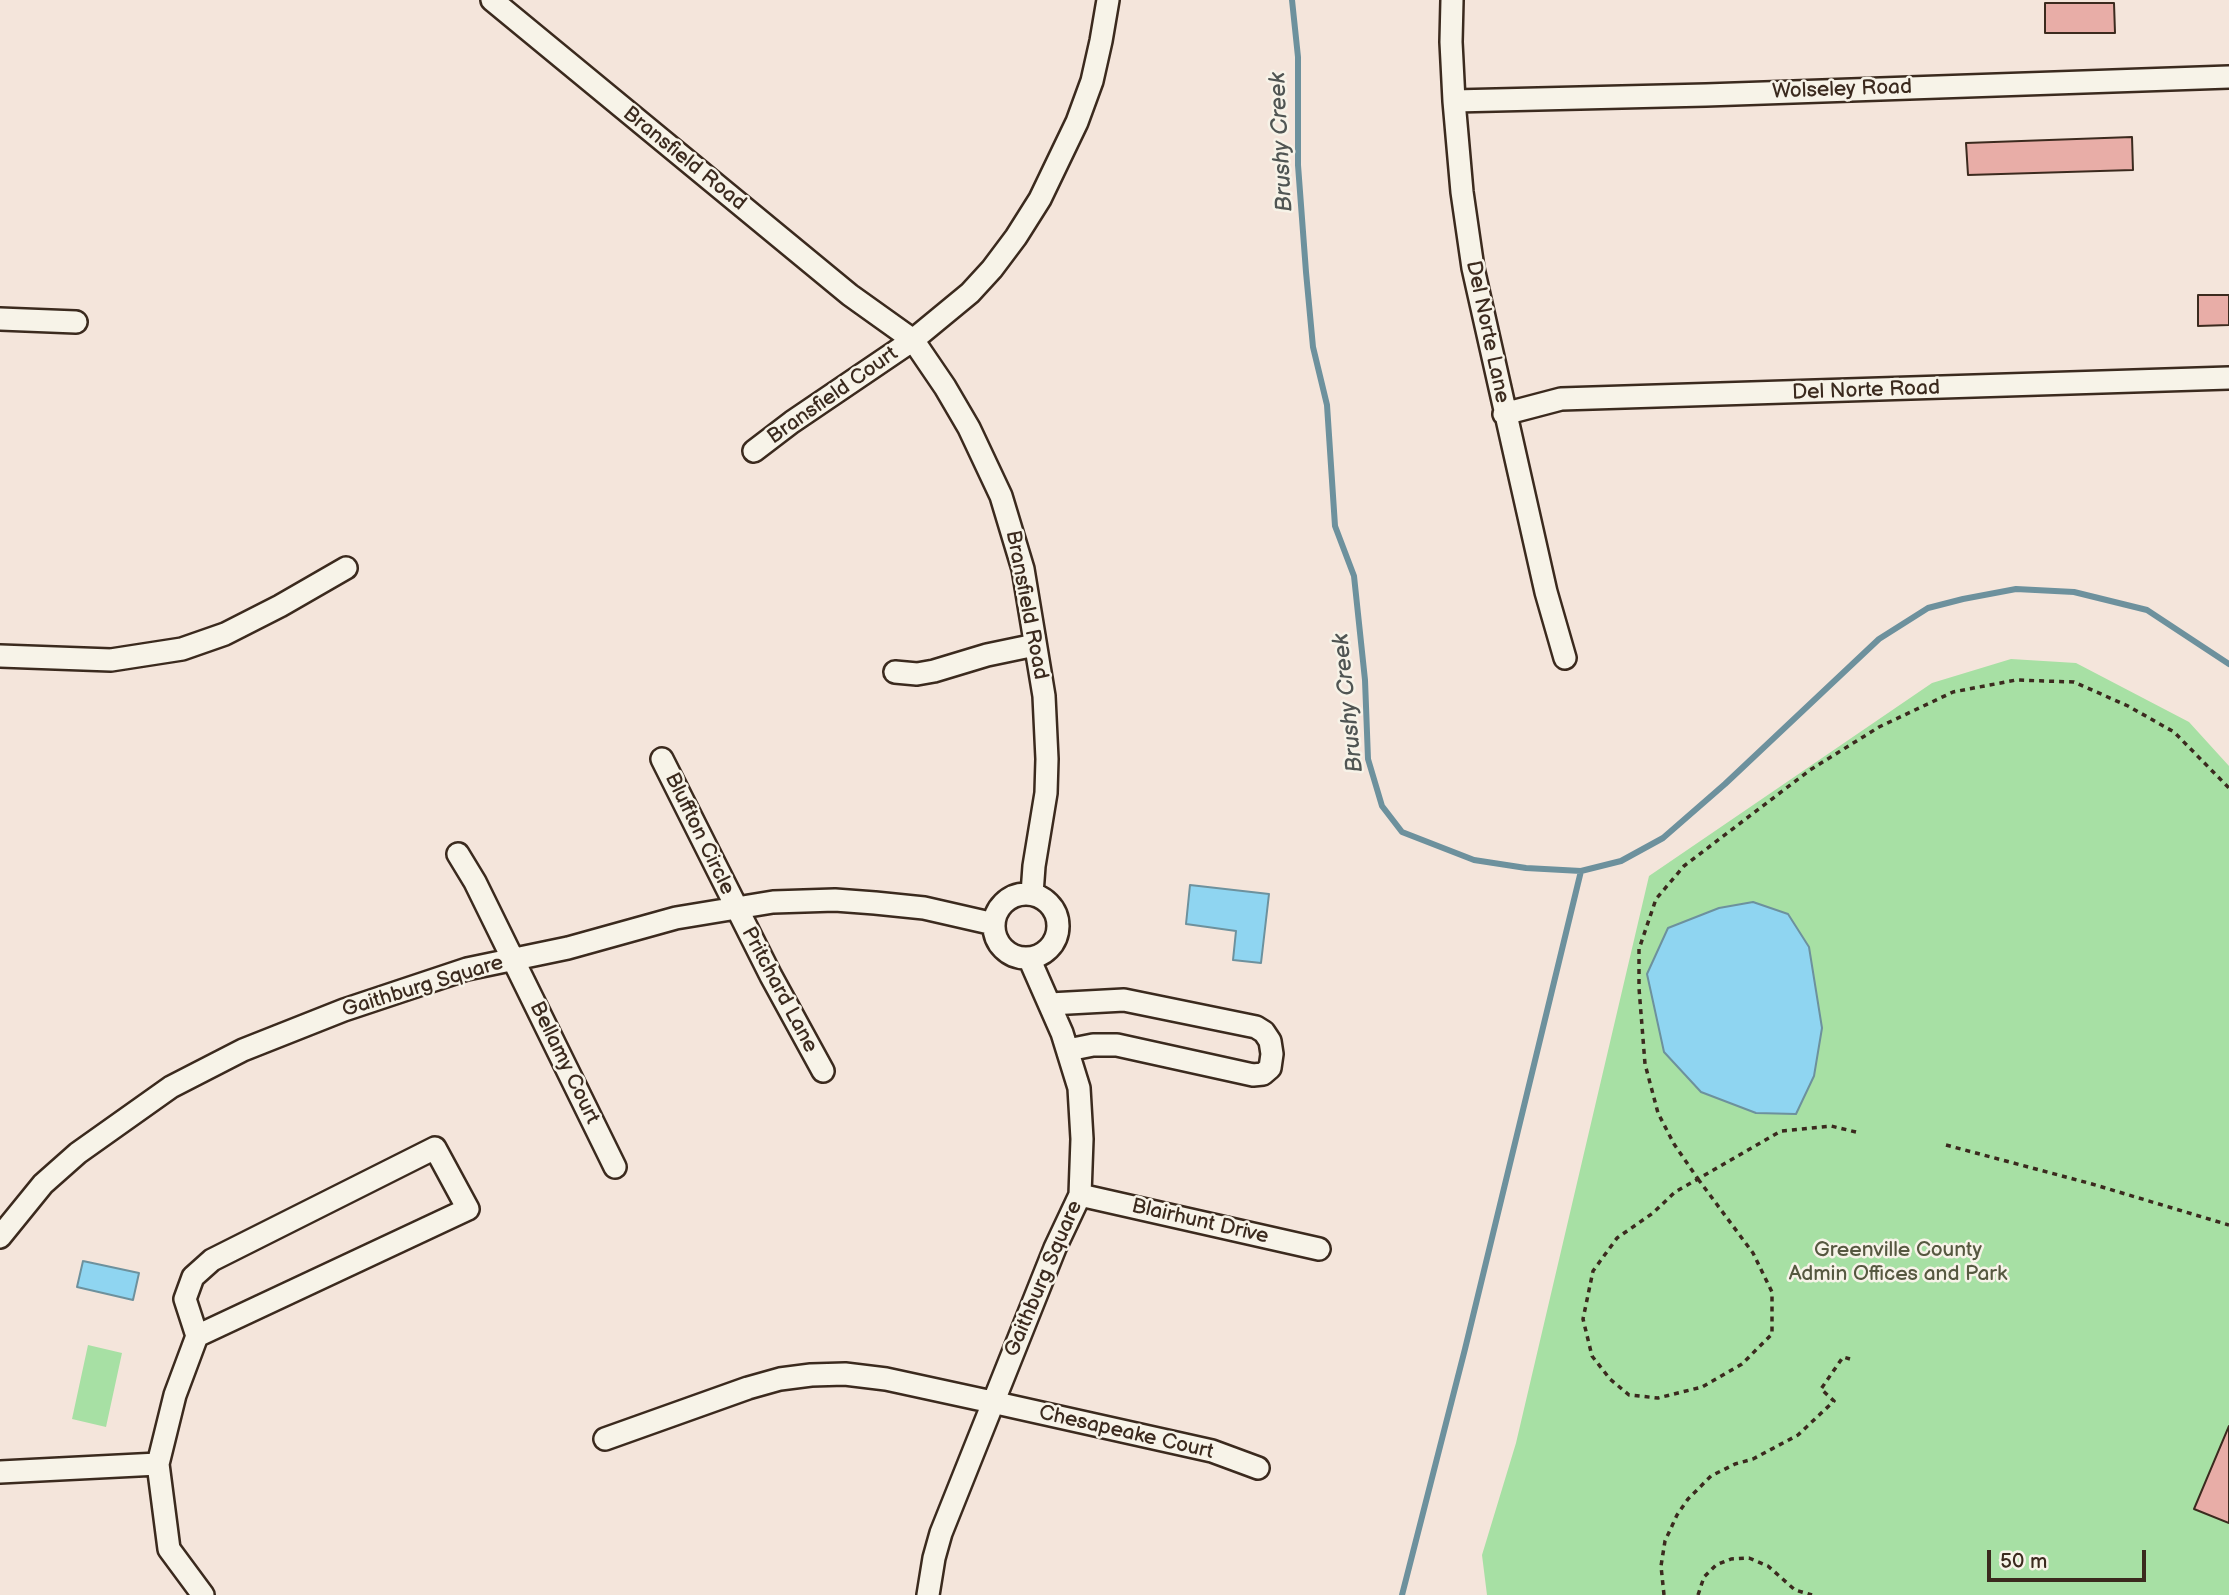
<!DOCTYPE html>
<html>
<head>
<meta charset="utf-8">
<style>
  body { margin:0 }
  #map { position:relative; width:2229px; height:1595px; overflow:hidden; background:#f4e5db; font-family:"Balsamiq Sans",sans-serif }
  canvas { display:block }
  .scale { position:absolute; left:1987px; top:1550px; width:159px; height:32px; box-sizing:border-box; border:4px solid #3b2a1e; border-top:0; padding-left:9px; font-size:21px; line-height:24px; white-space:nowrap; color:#3b2a1e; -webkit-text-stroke:5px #f7f3e8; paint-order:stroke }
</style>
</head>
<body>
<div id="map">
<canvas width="2229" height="1595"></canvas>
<div class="scale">50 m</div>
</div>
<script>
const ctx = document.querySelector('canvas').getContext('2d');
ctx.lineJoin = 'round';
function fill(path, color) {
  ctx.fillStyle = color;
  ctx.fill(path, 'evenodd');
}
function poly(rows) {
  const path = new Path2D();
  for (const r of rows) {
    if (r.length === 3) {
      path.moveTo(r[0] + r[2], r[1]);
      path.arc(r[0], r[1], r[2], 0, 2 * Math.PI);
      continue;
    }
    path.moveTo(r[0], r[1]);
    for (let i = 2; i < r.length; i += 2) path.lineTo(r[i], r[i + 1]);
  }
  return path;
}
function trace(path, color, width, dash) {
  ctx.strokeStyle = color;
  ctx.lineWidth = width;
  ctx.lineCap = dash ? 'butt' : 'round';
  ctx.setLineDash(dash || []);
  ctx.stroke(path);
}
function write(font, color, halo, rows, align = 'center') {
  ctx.font = font + ' "Balsamiq Sans",sans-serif';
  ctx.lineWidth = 5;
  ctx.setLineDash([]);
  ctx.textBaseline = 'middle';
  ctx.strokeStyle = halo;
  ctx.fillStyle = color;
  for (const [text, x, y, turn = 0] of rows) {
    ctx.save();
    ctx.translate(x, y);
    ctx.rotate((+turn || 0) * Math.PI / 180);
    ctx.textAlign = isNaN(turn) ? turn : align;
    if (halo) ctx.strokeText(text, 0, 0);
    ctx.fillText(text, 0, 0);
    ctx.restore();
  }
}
const green = poly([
  [2011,659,2076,663,2189,722,2229,766,2229,1595,1487,1595,1482,1555,1516,1443,1649,876,1932,683],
  [88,1345,122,1353,106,1427,72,1419]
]);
const water = poly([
  [1190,885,1269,894,1261,963,1233,960,1236,931,1186,924,1190,885],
  [1753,902,1788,914,1809,947,1822,1028,1814,1076,1796,1114,1756,1113,1701,1092,1664,1052,1647,974,1668,928,1719,908,1753,902],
  [83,1261,139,1273,133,1300,77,1287,83,1261]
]);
const stream = poly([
  [1292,0,1298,57,1298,165,1306,272,1313,347,1327,405,1335,526,1354,576,1365,680,1368,759,1382,806,1402,832,1474,860,1526,868,1581,871,1621,861,1663,838,1725,784,1879,639,1928,608,1963,599,2016,589,2074,592,2147,610,2229,664],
  [1402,1595,1465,1349,1581,871]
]);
const building = poly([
  [2045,3,2114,3,2115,33,2045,33,2045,3],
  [2132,137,2133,170,1968,175,1966,143,2132,137],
  [2198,295,2229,295,2229,325,2198,326,2198,295],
  [2229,1426,2229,1523,2194,1509,2229,1426]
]);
const path = poly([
  [1856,1132,1831,1126,1781,1131,1698,1179,1674,1144,1658,1113,1645,1064,1639,988,1639,949,1656,899,1684,866,1810,770,1879,727,1953,692,2016,680,2074,682,2128,706,2174,732,2229,788],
  [1946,1145,2092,1184,2229,1225],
  [1698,1179,1753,1253,1772,1292,1772,1334,1742,1364,1702,1387,1658,1398,1629,1395,1610,1379,1592,1356,1583,1319,1593,1271,1617,1238,1653,1213,1675,1192,1698,1179],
  [1664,1595,1661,1566,1665,1541,1677,1515,1688,1499,1711,1476,1735,1464,1753,1459,1798,1435,1834,1401,1821,1389,1843,1357,1850,1359],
  [1698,1595,1704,1577,1716,1565,1731,1559,1749,1558,1768,1566,1795,1590,1812,1595]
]);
const minor = poly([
  [492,0,850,295,913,340,945,387,969,428,1001,496,1023,569,1044,696,1047,759,1046,793,1034,866,1032,894],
  [1452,0,1451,42,1454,101,1462,192,1473,268,1546,592,1565,658],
  [1454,101,1706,95,2229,77],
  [0,319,76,322],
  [1504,414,1561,399,2229,378],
  [754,451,792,422,913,340,970,293,992,269,1016,237,1040,199,1077,122,1092,81,1101,41,1108,0],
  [0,656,111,660,182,649,225,634,280,606,346,568],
  [895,672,917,674,934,671,987,655,1035,645],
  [662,759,771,976,823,1071],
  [458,854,475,882,615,1167],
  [1026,926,32],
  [1050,1004,1124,1000,1256,1027,1264,1032,1270,1041,1272,1054,1270,1068,1263,1074,1253,1075,1117,1045,1093,1045,1068,1050],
  [1080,1195,1319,1249],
  [0,1237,43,1184,78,1153,171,1087,243,1050,344,1010,467,969,568,948,676,918,773,902,835,900,875,903,924,908,994,924],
  [197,1336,185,1299,193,1277,212,1260,435,1148,468,1209,197,1336,175,1395,158,1464,169,1549,203,1595],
  [605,1439,748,1388,780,1379,811,1375,845,1374,886,1379,992,1402,1212,1451,1258,1468],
  [0,1472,158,1464],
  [928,1595,934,1558,941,1533,1055,1248,1080,1195,1082,1139,1079,1088,1062,1033,1029,958]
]);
const streetNames = [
  ["Wolseley Road",1842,90,-2],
  ["Bransfield Road",684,159,39],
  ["Del Norte Lane",1487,332,78],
  ["Del Norte Road",1866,391,-2],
  ["Bransfield Court",833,396,-35],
  ["Bransfield Road",1026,605,79],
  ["Bluffton Circle",699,834,64],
  ["Gaithburg Square",423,987,-17],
  ["Pritchard Lane",779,990,62],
  ["Bellamy Court",564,1063,64],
  ["Blairhunt Drive",1200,1222,13],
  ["Gaithburg Square",1044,1279,-67],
  ["Chesapeake Court",1126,1433,13]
];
const parkNames = [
  ["Greenville County",1898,1251],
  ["Admin Offices and Park",1898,1275]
];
const waterNames = [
  ["Brushy Creek",1282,142,-93],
  ["Brushy Creek",1349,703,-96]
];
fill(green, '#a7e0a4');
fill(water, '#8fd5f1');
trace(water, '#6d919d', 2);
trace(stream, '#6d919d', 6);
fill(building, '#e8ada7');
trace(building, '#3b2a1e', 2);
trace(minor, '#3b2a1e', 26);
trace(path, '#3b2a1e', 3.5, [5, 5]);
trace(minor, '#f7f3e8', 21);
write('21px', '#3b2a1e', '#f7f3e8', streetNames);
write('21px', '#565840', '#f7f3e8', parkNames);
write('italic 23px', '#505553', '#f7f3e8', waterNames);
</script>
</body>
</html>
